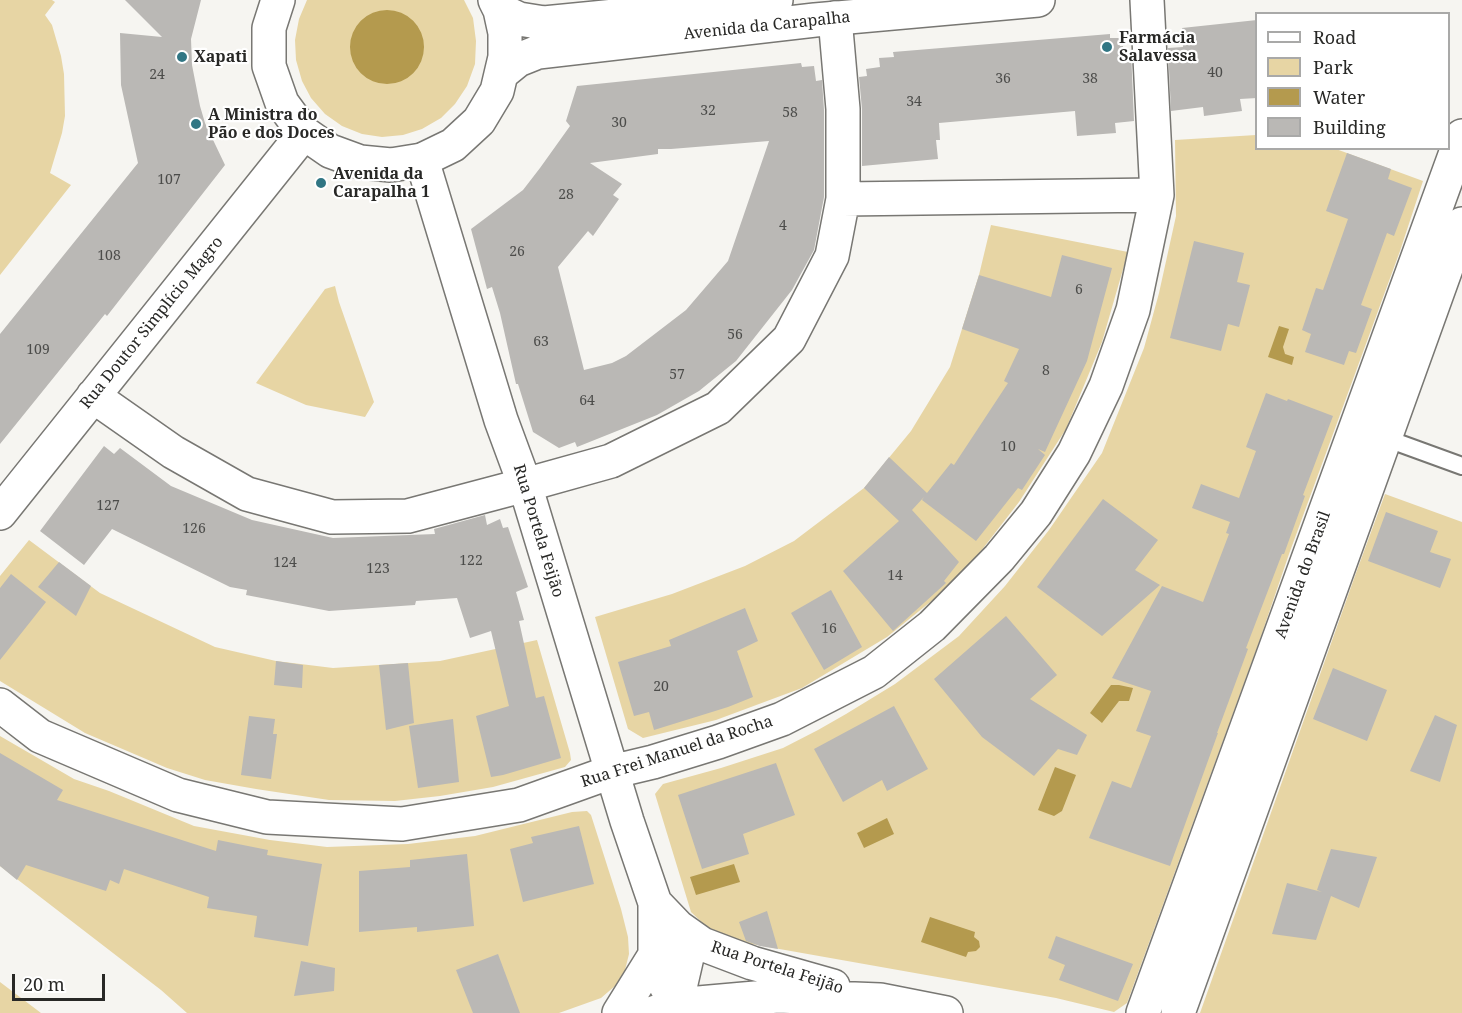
<!DOCTYPE html>
<html>
<head>
<meta charset="utf-8">
<style>
  body { margin:0 }
  #map { position:relative; width:1462px; height:1013px; overflow:hidden; background:#f6f5f1; font-family:"Noto Serif",serif }
  canvas { display:block }
  .legend { position:absolute; left:1255px; top:12px; width:195px; height:138px; box-sizing:border-box; background:#fff; border:2px solid #a9a9a8; margin:0; padding:8px 10px; list-style:none; font-size:18px; color:#282826 }
  .legend li { display:flex; align-items:center; gap:12px; height:30px }
  .legend b { width:30px; border:2px solid #a9a9a8 }
  .scale { position:absolute; left:12px; top:974px; width:93px; height:27px; box-sizing:border-box; border:3px solid #282826; border-top:0; padding-left:8px; font-size:18px; line-height:21px; white-space:nowrap; color:#282826; -webkit-text-stroke:4px #fff; paint-order:stroke }
</style>
</head>
<body>
<div id="map">
<canvas width="1462" height="1013"></canvas>
<ul class="legend">
<li><b style="height:8px;background:#fff"></b>Road</li>
<li><b style="height:16px;background:#e7d5a4"></b>Park</li>
<li><b style="height:16px;background:#b49a4e"></b>Water</li>
<li><b style="height:16px;background:#bab8b5"></b>Building</li>
</ul>
<div class="scale">20 m</div>
</div>
<script>
const ctx = document.querySelector('canvas').getContext('2d');
ctx.lineJoin = 'round';
function fill(path, color) {
  ctx.fillStyle = color;
  ctx.fill(path, 'evenodd');
}
function poly(rows) {
  const path = new Path2D();
  for (const r of rows) {
    if (r.length === 3) {
      path.moveTo(r[0] + r[2], r[1]);
      path.arc(r[0], r[1], r[2], 0, 2 * Math.PI);
      continue;
    }
    path.moveTo(r[0], r[1]);
    for (let i = 2; i < r.length; i += 2) path.lineTo(r[i], r[i + 1]);
  }
  return path;
}
function trace(path, color, width, dash) {
  ctx.strokeStyle = color;
  ctx.lineWidth = width;
  ctx.lineCap = dash ? 'butt' : 'round';
  ctx.setLineDash(dash || []);
  ctx.stroke(path);
}
function write(font, color, halo, rows, align = 'center') {
  ctx.font = font + ' "Noto Serif",serif';
  ctx.lineWidth = 4.5;
  ctx.setLineDash([]);
  ctx.textBaseline = 'middle';
  ctx.strokeStyle = halo;
  ctx.fillStyle = color;
  for (const [text, x, y, turn = 0] of rows) {
    ctx.save();
    ctx.translate(x, y);
    ctx.rotate((+turn || 0) * Math.PI / 180);
    ctx.textAlign = isNaN(turn) ? turn : align;
    if (halo) ctx.strokeText(text, 0, 0);
    ctx.fillText(text, 0, 0);
    ctx.restore();
  }
}
const green = poly([
  [0,0,52,0,55,2,45,15,52,25,61,56,64,74,65,116,62,133,50,173,71,185,0,275],
  [307,0,464,0,473,18,476,41,475,64,467,86,455,104,441,118,422,129,403,135,382,137,362,134,342,126,325,114,311,98,302,81,296,60,295,40,299,19],
  [1256,135,1256,148,1336,149,1423,181,1400,251,1289,554,1259,642,1127,1003,1114,1012,1056,998,740,942,711,931,691,912,655,794,663,784,721,768,783,748,818,730,846,714,895,684,959,636,1005,586,1049,530,1102,453,1144,348,1159,293,1176,216,1175,140],
  [991,225,1128,252,1102,342,1066,429,1019,502,960,578,887,637,802,688,716,720,643,738,628,729,595,617,672,594,745,566,794,541,864,488,911,431,950,367,979,275],
  [335,286,339,302,374,402,365,417,306,405,256,383,325,289],
  [1385,494,1462,522,1462,1013,1200,1013,1356,573],
  [29,540,100,593,215,647,276,661,333,668,440,661,537,640,570,753,571,760,565,767,493,787,440,796,395,801,329,800,256,789,205,780,167,768,85,733,0,681,0,576],
  [0,736,74,779,109,791,194,826,270,840,327,847,408,844,475,836,572,812,587,811,591,815,621,909,628,937,629,954,625,970,615,986,601,998,559,1013,187,1013,161,990,0,866],
  [0,982,41,1013,0,1013]
]);
const water = poly([
  [387,47,37],
  [1279,326,1289,329,1283,347,1285,354,1294,357,1292,365,1268,357],
  [1111,685,1119,685,1133,688,1129,701,1119,701,1102,723,1090,713],
  [1055,767,1076,775,1062,811,1054,816,1038,810],
  [887,818,894,834,864,848,857,833],
  [734,864,740,882,696,895,690,877],
  [930,917,975,932,974,937,979,941,980,947,976,951,968,952,966,957,921,942]
]);
const building = poly([
  [125,0,201,0,191,39,192,65,200,106,205,123,225,165,107,316,105,314,0,444,0,334,138,163,121,85,120,33,162,37],
  [1257,20,1257,98,1240,99,1242,111,1204,116,1203,107,1171,111,1168,48,1183,47,1182,28],
  [1110,34,1110,38,1120,38,1120,46,1123,46,1124,52,1131,51,1134,121,1115,123,1116,133,1077,136,1075,111,939,123,940,140,936,140,938,159,862,166,862,109,859,77,867,76,866,69,880,67,879,58,894,57,893,52],
  [801,63,802,67,814,66,816,81,822,80,824,110,824,197,814,250,792,290,736,361,699,391,657,415,577,447,575,442,559,448,533,432,518,384,516,384,500,313,492,287,487,289,471,229,523,190,540,168,570,126,566,121,577,86],
  [769,141,728,261,686,310,626,356,612,363,584,370,558,267,588,231,593,236,619,199,613,195,622,184,590,163,658,154,658,149,671,149],
  [1347,153,1391,169,1388,179,1412,188,1394,236,1387,233,1361,305,1372,309,1356,353,1349,351,1344,365,1305,352,1311,334,1302,330,1316,288,1323,290,1348,219,1326,211],
  [1194,241,1244,253,1237,282,1250,285,1239,327,1228,324,1221,351,1170,338],
  [1062,255,1112,268,1087,361,1045,452,1038,449,1045,455,1022,490,1018,488,976,541,922,500,924,497,912,510,959,562,944,581,946,583,893,631,843,571,899,521,864,488,889,457,927,493,951,463,954,465,1008,383,1004,381,1019,349,962,329,979,275,1051,297],
  [1266,393,1287,401,1288,399,1333,416,1303,495,1305,496,1284,554,1282,554,1246,648,1248,649,1217,733,1218,733,1170,866,1089,838,1112,781,1131,788,1151,736,1136,731,1151,691,1112,678,1162,586,1203,602,1229,534,1226,533,1230,522,1192,508,1201,484,1239,498,1256,451,1246,447],
  [104,446,114,454,120,448,171,486,252,520,333,538,435,534,434,529,485,515,487,525,500,519,503,528,508,527,528,587,516,592,524,620,519,621,536,698,544,696,561,758,503,775,491,777,476,716,509,706,491,631,470,638,457,598,416,601,415,605,329,611,246,595,247,590,230,587,112,529,84,565,40,531],
  [1103,499,1158,540,1135,570,1160,585,1102,636,1037,587],
  [1386,512,1438,531,1430,552,1451,559,1440,588,1368,561],
  [59,562,91,586,76,616,38,587],
  [11,574,46,602,0,660,0,588],
  [831,590,862,647,824,670,791,613],
  [745,608,758,641,737,651,753,697,728,707,654,730,649,712,634,716,618,662,671,646,669,640],
  [1006,616,1057,675,1030,699,1087,735,1077,755,1058,749,1034,776,982,737,934,679],
  [276,661,303,665,302,688,274,685],
  [408,663,414,723,386,730,379,665],
  [1333,668,1387,690,1367,741,1313,719],
  [894,706,928,769,887,791,882,780,843,802,814,749],
  [1435,715,1457,725,1440,782,1410,771],
  [249,716,275,719,273,734,277,734,271,779,241,775],
  [453,719,459,782,418,788,409,726],
  [0,753,63,790,57,800,216,851,218,840,268,850,267,855,322,864,308,946,254,937,257,916,207,908,209,897,124,869,119,884,110,880,106,891,26,865,17,880,0,866],
  [776,763,795,815,743,834,749,854,702,869,678,795],
  [579,826,594,884,523,902,510,849,533,843,531,837],
  [1331,849,1377,857,1359,908,1331,896,1316,940,1272,934,1287,883,1322,892,1317,890],
  [467,854,474,926,417,932,417,927,359,932,359,871,410,867,410,860],
  [767,911,778,949,760,946,746,941,739,922],
  [1056,936,1133,964,1118,1001,1059,980,1065,965,1048,958],
  [498,954,520,1013,473,1013,456,970],
  [301,961,335,968,334,991,294,996]
]);
const lane = poly([
  [1385,438,1462,466]
]);
const street = poly([
  [422,160,501,420,525,485,627,821,655,903,655,955,665,984,676,1005],
  [843,199,1157,195],
  [93,396,173,452,247,494,332,517,408,516,525,485,611,461,718,408,789,339,832,256,843,199,843,109,835,18],
  [0,513,304,133],
  [0,705,40,736,178,795,267,817,402,824,519,805,611,772,653,762,718,742,782,719,874,672,932,626,999,558,1036,513,1074,453,1106,386,1133,310,1157,195,1147,0],
  [655,903,678,927,702,944,752,963,833,986],
  [676,1005,687,957,678,927],
  [619,1013,655,955],
  [653,1013,676,1005,778,996,880,1000,946,1013]
]);
const secondary = poly([
  [278,0,269,28,269,66,282,103,304,133,330,151,360,162,391,165,422,160,453,145,479,121,497,91,505,57,505,33,500,10,495,0],
  [500,10,519,19,544,23,776,0],
  [502,73,518,60,538,52,815,20,1038,0]
]);
const primary = poly([
  [1143,1013,1462,136],
  [1178,1013,1462,224]
]);
const markers = [
  [1107,47,6,"#317684"],
  [182,57,6,"#317684"],
  [196,124,6,"#317684"],
  [321,183,6,"#317684"]
];
const numberNames = [
  ["40",1215,73],
  ["24",157,75],
  ["36",1003,79],
  ["38",1090,79],
  ["34",914,102],
  ["32",708,111],
  ["58",790,113],
  ["30",619,123],
  ["107",169,180],
  ["28",566,195],
  ["4",783,226],
  ["26",517,252],
  ["108",109,256],
  ["6",1079,290],
  ["56",735,335],
  ["63",541,342],
  ["109",38,350],
  ["8",1046,371],
  ["57",677,375],
  ["64",587,401],
  ["10",1008,447],
  ["127",108,506],
  ["126",194,529],
  ["122",471,561],
  ["124",285,563],
  ["123",378,569],
  ["14",895,576],
  ["16",829,629],
  ["20",661,687]
];
const streetNames = [
  ["Avenida da Carapalha",767,26,-6],
  ["Rua Doutor Simplício Magro",152,323,-51],
  ["Rua Portela Feijão",538,531,73],
  ["Avenida do Brasil",1303,575,-70],
  ["Rua Frei Manuel da Rocha",677,752,-18],
  ["Rua Portela Feijão",777,968,18]
];
const poiNames = [
  ["Farmácia",1119,38],
  ["Salavessa",1119,56],
  ["Xapati",194,57],
  ["A Ministra do",208,115],
  ["Pão e dos Doces",208,133],
  ["Avenida da",333,174],
  ["Carapalha 1",333,192]
];
fill(green, '#e7d5a4');
fill(water, '#b49a4e');
fill(building, '#bab8b5');
trace(lane, '#787773', 20);
trace(street, '#787773', 36);
trace(secondary, '#787773', 36);
trace(primary, '#787773', 36);
trace(lane, '#fff', 16);
trace(street, '#fff', 33);
trace(secondary, '#fff', 33);
trace(primary, '#fff', 33);
for (const [x, y, r, color] of markers) {
  const dot = new Path2D();
  dot.arc(x, y, r, 0, 2 * Math.PI);
  ctx.fillStyle = color;
  ctx.fill(dot);
  trace(dot, '#fff', 2);
}
write('14px', '#4c4c4a', null, numberNames);
write('16px', '#282826', '#fff', streetNames);
write('bold 16px', '#282826', '#fff', poiNames, 'left');
</script>
</body>
</html>
